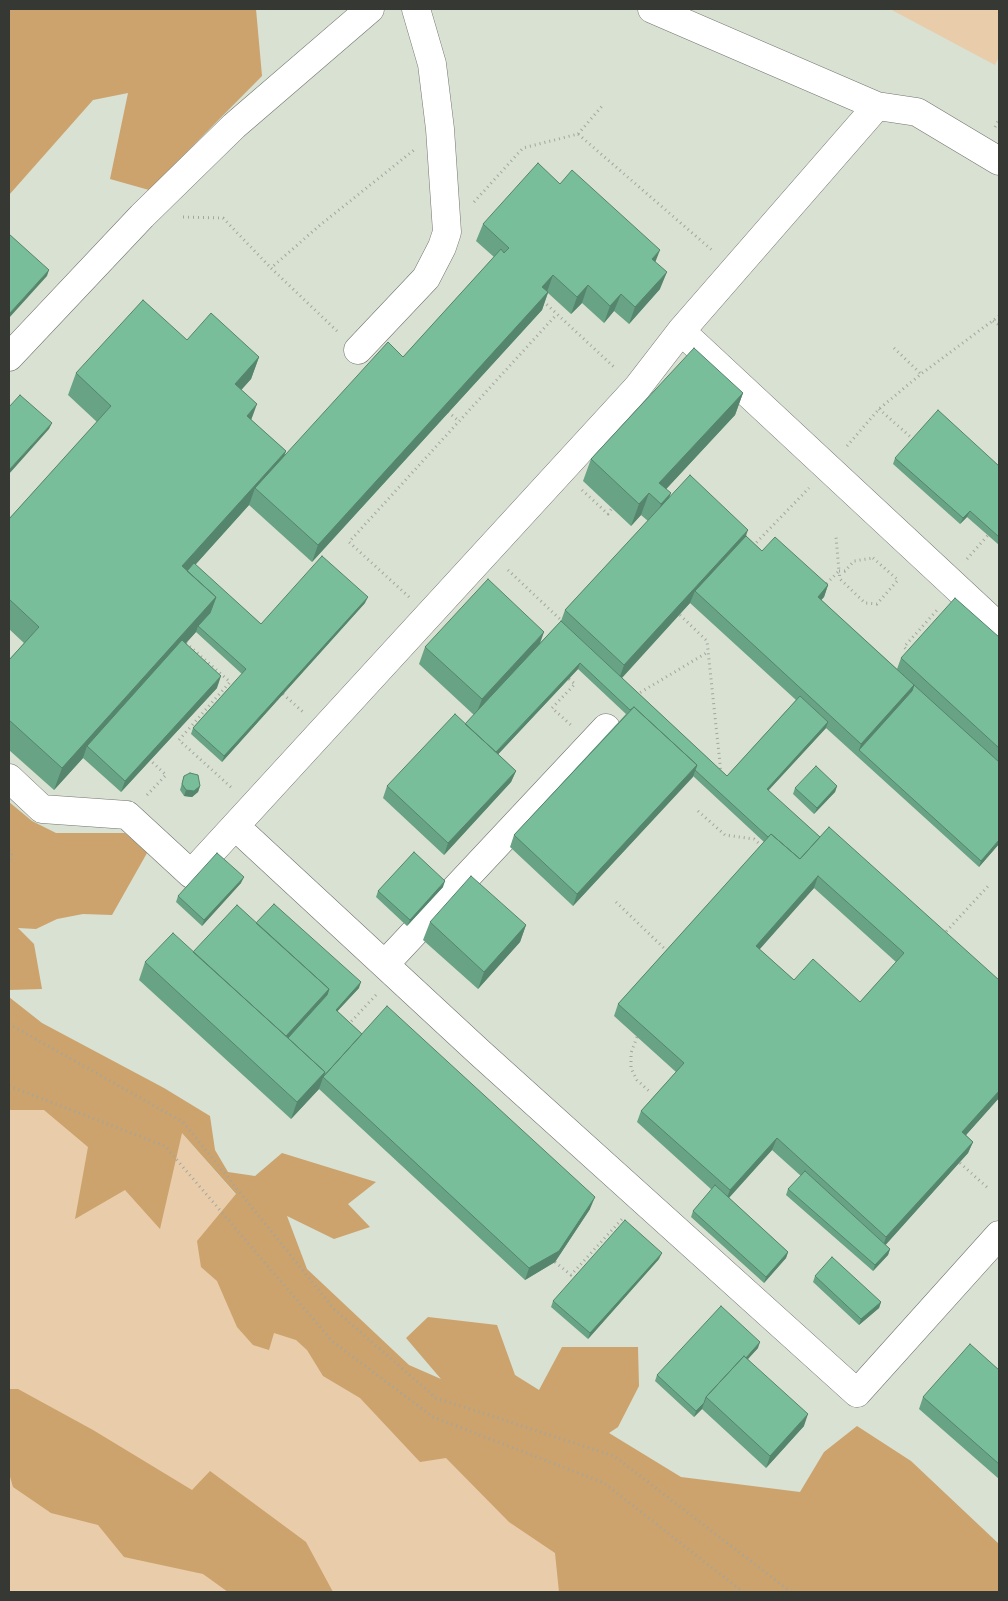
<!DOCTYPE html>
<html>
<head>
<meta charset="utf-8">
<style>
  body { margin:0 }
  #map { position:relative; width:1008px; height:1601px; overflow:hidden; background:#e9eee5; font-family:Helvetica,sans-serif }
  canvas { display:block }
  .frame { position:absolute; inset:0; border:10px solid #363834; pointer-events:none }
</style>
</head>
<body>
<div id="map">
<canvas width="1008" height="1601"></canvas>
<div class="frame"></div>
</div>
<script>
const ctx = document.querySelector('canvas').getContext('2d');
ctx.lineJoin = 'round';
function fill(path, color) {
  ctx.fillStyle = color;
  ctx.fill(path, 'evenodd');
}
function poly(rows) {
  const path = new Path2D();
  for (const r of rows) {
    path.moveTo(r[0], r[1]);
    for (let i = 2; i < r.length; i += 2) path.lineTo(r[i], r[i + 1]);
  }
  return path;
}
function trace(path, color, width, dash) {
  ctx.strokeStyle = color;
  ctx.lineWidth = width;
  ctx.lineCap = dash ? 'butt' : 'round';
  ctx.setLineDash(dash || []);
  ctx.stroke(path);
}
const built = poly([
  [9,9,999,9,999,1592,436,1404,9,1039]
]);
const green = poly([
  [890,9,999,9,999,57,995,65],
  [9,1039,181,1132,236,1195,436,1404,776,1592,9,1592]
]);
const forest = poly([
  [9,9,256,9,262,76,149,190,110,179,128,93,93,100,9,195],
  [9,802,32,821,56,833,125,833,147,853,112,915,83,914,57,919,36,929,18,928,34,944,42,989,9,990],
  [9,997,42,1023,164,1088,210,1116,215,1150,228,1172,255,1176,282,1153,376,1182,348,1204,370,1227,334,1239,287,1216,307,1269,409,1365,441,1379,406,1338,428,1317,497,1325,515,1375,539,1390,562,1347,638,1347,639,1386,618,1427,609,1433,681,1477,800,1492,824,1452,857,1426,911,1461,999,1544,999,1592,559,1592,555,1553,509,1522,446,1458,420,1462,360,1398,323,1376,307,1350,296,1340,274,1333,269,1350,253,1345,237,1327,217,1281,201,1267,197,1241,236,1194,182,1133,160,1229,125,1190,75,1219,88,1147,44,1110,9,1110],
  [9,1389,18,1389,93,1430,192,1490,210,1471,306,1542,333,1592,228,1592,203,1574,124,1557,98,1525,51,1513,13,1487,9,1473]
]);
const path = poly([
  [995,127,999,119],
  [578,134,603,105],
  [474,202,523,148,578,134,713,251],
  [183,217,223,218,271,268],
  [543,301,615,368],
  [993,321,999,325],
  [337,331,271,268,319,226,414,150],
  [894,348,921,374],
  [879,409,914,440],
  [448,412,459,421],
  [847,446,879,409,921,374,999,316],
  [582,490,608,514,612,508],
  [753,546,809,488],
  [873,558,898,580,877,604,865,603,840,579,839,571,845,571,854,561,873,558],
  [967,559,988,535],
  [508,570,563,622],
  [823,587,839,571,836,537],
  [409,597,349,542,557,314],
  [680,615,707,641,721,773],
  [186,643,230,682,179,740,233,789],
  [909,652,904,647,938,609],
  [569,679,575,684,552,708,572,726],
  [283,694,303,712],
  [636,695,708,652],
  [147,795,166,775,150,760],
  [698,811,725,835,754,839,764,848],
  [9,850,12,854,9,862],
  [616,902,668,952],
  [943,935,990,884],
  [9,1024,183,1122,334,1309,436,1398,614,1456,791,1592],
  [348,1025,376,995],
  [637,1037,631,1053,631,1068,637,1080,650,1092],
  [9,1086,165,1146,332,1341,433,1417,604,1483,743,1592],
  [960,1163,989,1189],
  [555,1262,571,1275,622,1219]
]);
const minor = poly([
  [652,9,877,106,917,112,999,161],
  [681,331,999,627],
  [358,350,426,278,442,247,447,232,440,129,432,64,416,9],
  [9,357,142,216,234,126,370,9],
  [9,778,42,809,127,815,191,874,637,388,681,331,877,106],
  [235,826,479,1052,857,1393,999,1235],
  [385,964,606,728]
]);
const wall = poly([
  [560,184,655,262,660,289,629,324,614,311,604,323,582,303,571,314,548,293,542,310,312,562,249,505,195,565,261,624,365,603,222,762,191,734,193,728,242,674,196,632,186,643,217,688,121,792,83,758,54,790,9,750,9,660,24,643,9,629,9,519,97,422,68,395,76,373,187,340,259,357,251,379,241,390,251,420,286,451,284,456,403,357,494,257,476,241,483,224],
  [743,393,735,415,666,489,669,498,746,536,762,551,828,585,824,597,821,600,897,669,901,658,999,637,999,844,979,867,826,728,768,791,820,837,829,827,999,1098,966,1135,973,1142,968,1153,885,1245,890,1249,888,1255,873,1271,786,1195,788,1189,801,1176,772,1150,729,1198,788,1252,786,1258,764,1283,691,1217,693,1211,712,1190,637,1122,641,1111,676,1072,614,1016,618,1004,764,842,693,776,573,906,510,847,514,835,626,714,578,669,498,754,516,771,511,782,444,855,383,798,387,786,465,724,474,715,419,664,425,647,540,643,561,621,565,610,648,521,641,515,631,526,583,481,591,459],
  [690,603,796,700,727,776,622,678],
  [814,888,896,962,860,1002,794,980,759,949],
  [895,458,999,466,999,545,967,517,960,524,893,464],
  [184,776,200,786,198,792,192,797,184,796,180,790],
  [837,786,835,792,814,814,793,794,795,788],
  [241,883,202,926,176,902,178,896],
  [443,887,407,926,376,897,378,891],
  [430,922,526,925,520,942,478,989,423,940],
  [256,923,359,988,337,1011,362,1034,590,1209,555,1262,525,1280,319,1089,291,1119,139,980,145,962,193,952],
  [659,1259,588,1339,551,1307,553,1301],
  [815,1276,881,1302,879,1308,859,1325,813,1282],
  [758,1348,748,1359,804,1426,766,1468,702,1409,694,1417,655,1381,657,1375],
  [999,1370,999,1479,919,1409,923,1397]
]);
const shadedWall = poly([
  [660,250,653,268,652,259],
  [49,270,47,276,9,318,9,314],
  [667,272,660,289,629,324,635,307],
  [553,275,547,292,542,287],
  [588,285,582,303,571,314,577,297],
  [548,292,542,310,312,562,318,545],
  [621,294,614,311,604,323,610,306],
  [259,357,251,379,227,406,235,384],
  [743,393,735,415,656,500,659,483],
  [257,404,249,426,247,416],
  [52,423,49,429,9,474,9,470],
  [286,451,278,473,255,488,249,505,178,584,182,566],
  [649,493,641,515,631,526,639,504],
  [671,493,663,515,653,526,661,504],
  [970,511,967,517,960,524,963,518],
  [748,530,742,547,695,591,690,603,618,682,624,665],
  [828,585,824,597,813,609,818,597],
  [216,597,208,619,198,626,196,632,90,749,87,746,83,758,54,790,62,768],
  [368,597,365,603,222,762,224,756],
  [544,632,538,649,475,717,482,699],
  [580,663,578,669,490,763,492,757],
  [221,676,217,688,121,792,125,781],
  [914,685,910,697,859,750,861,744],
  [828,722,826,728,764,795,767,789],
  [697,765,693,777,573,906,577,894],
  [516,771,511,782,444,855,448,843],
  [200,786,198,792,192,797,184,796,186,790],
  [837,786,835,792,814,814,817,808],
  [999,840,999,844,979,867,981,861],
  [818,876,814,888,752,958,756,946],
  [244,877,241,883,202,926,204,920],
  [445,881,443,887,407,926,410,920],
  [526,925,520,942,478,989,484,972],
  [361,982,359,988,333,1016,336,1010],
  [329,989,325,1001,282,1048,282,1040],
  [325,1072,319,1089,291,1119,297,1102],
  [999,1091,999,1098,958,1144,962,1132],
  [777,1138,772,1150,725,1202,730,1190],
  [973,1142,968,1153,882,1249,886,1237],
  [595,1197,590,1209,555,1262,525,1280,529,1268],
  [890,1249,888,1255,873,1271,875,1265],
  [788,1252,786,1258,764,1283,766,1277],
  [662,1253,659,1259,588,1339,590,1333],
  [881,1302,879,1308,859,1325,861,1319],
  [760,1342,758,1348,710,1400,708,1399],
  [704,1403,702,1409,694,1417,696,1411],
  [808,1414,804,1426,766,1468,770,1456]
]);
const building = poly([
  [538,163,560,184,572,170,660,250,652,259,667,272,635,307,621,294,610,306,588,285,577,297,553,275,542,287,548,292,318,545,255,488,388,342,403,357,501,249,504,253,509,248,483,224,538,163],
  [9,234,49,270,9,314,9,234],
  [143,300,187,340,211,313,259,357,235,384,257,404,247,416,286,451,182,566,216,597,62,768,9,720,9,660,39,627,9,599,9,519,111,406,76,373,143,300],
  [694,348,743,393,659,483,671,493,661,504,649,493,639,504,591,459,694,348],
  [20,395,52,423,9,470,9,407,20,395],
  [938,410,999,466,999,537,970,511,963,518,895,458,938,410],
  [690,475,748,530,624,665,565,610,690,475],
  [746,536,762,551,775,537,828,585,818,597,914,685,861,744,695,591,746,536],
  [322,556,368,597,224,756,193,728,246,669,198,626,210,613,216,597,187,571,194,563,261,624,322,556],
  [488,579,544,632,482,699,425,647,488,579],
  [955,598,999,637,999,748,901,658,955,598],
  [561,621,727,776,800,696,828,722,767,789,820,837,800,859,771,834,768,837,695,770,697,765,634,707,630,710,580,663,496,752,465,724,561,621],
  [182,640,221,676,125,781,87,746,182,640],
  [914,685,999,762,999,840,981,861,859,750,912,691,914,685],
  [634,707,697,765,577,894,514,835,634,707],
  [455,714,516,771,448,843,387,786,455,714],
  [816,766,837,786,817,808,795,788,816,766],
  [190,773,198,775,200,786,194,791,186,790,182,784,184,776,190,773],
  [829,827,999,980,999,1091,962,1132,973,1142,886,1237,777,1138,730,1190,641,1111,684,1063,618,1004,771,834,800,859,829,827],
  [818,876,904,953,860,1002,813,959,794,980,756,946,818,876],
  [414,852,445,881,410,920,378,891,414,852],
  [217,853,244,877,204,920,178,896,217,853],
  [471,876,526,925,484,972,430,922,471,876],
  [274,904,361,982,336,1010,362,1034,323,1077,325,1072,288,1038,327,995,329,989,256,923,274,904],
  [237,905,329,989,286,1036,193,952,237,905],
  [173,933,325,1072,297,1102,145,962,173,933],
  [387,1006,595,1197,559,1251,529,1268,323,1077,387,1006],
  [805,1171,890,1249,875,1265,788,1189,805,1171],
  [715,1185,788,1252,766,1277,693,1211,715,1185],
  [625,1220,662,1253,590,1333,553,1301,625,1220],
  [832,1257,881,1302,861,1319,815,1276,832,1257],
  [721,1306,760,1342,746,1358,744,1356,706,1397,704,1403,696,1411,657,1375,721,1306],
  [970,1344,999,1370,999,1464,923,1397,970,1344],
  [744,1356,808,1414,770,1456,706,1397,744,1356]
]);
fill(built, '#d9e1d2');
fill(green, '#e9cca9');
fill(forest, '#cca26d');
trace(minor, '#71756e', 29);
trace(path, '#a2a69f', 3, [1, 4]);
trace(minor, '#fff', 28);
fill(wall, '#68a385');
fill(shadedWall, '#55856c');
fill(building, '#79be9b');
trace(building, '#55856c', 1);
</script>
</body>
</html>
